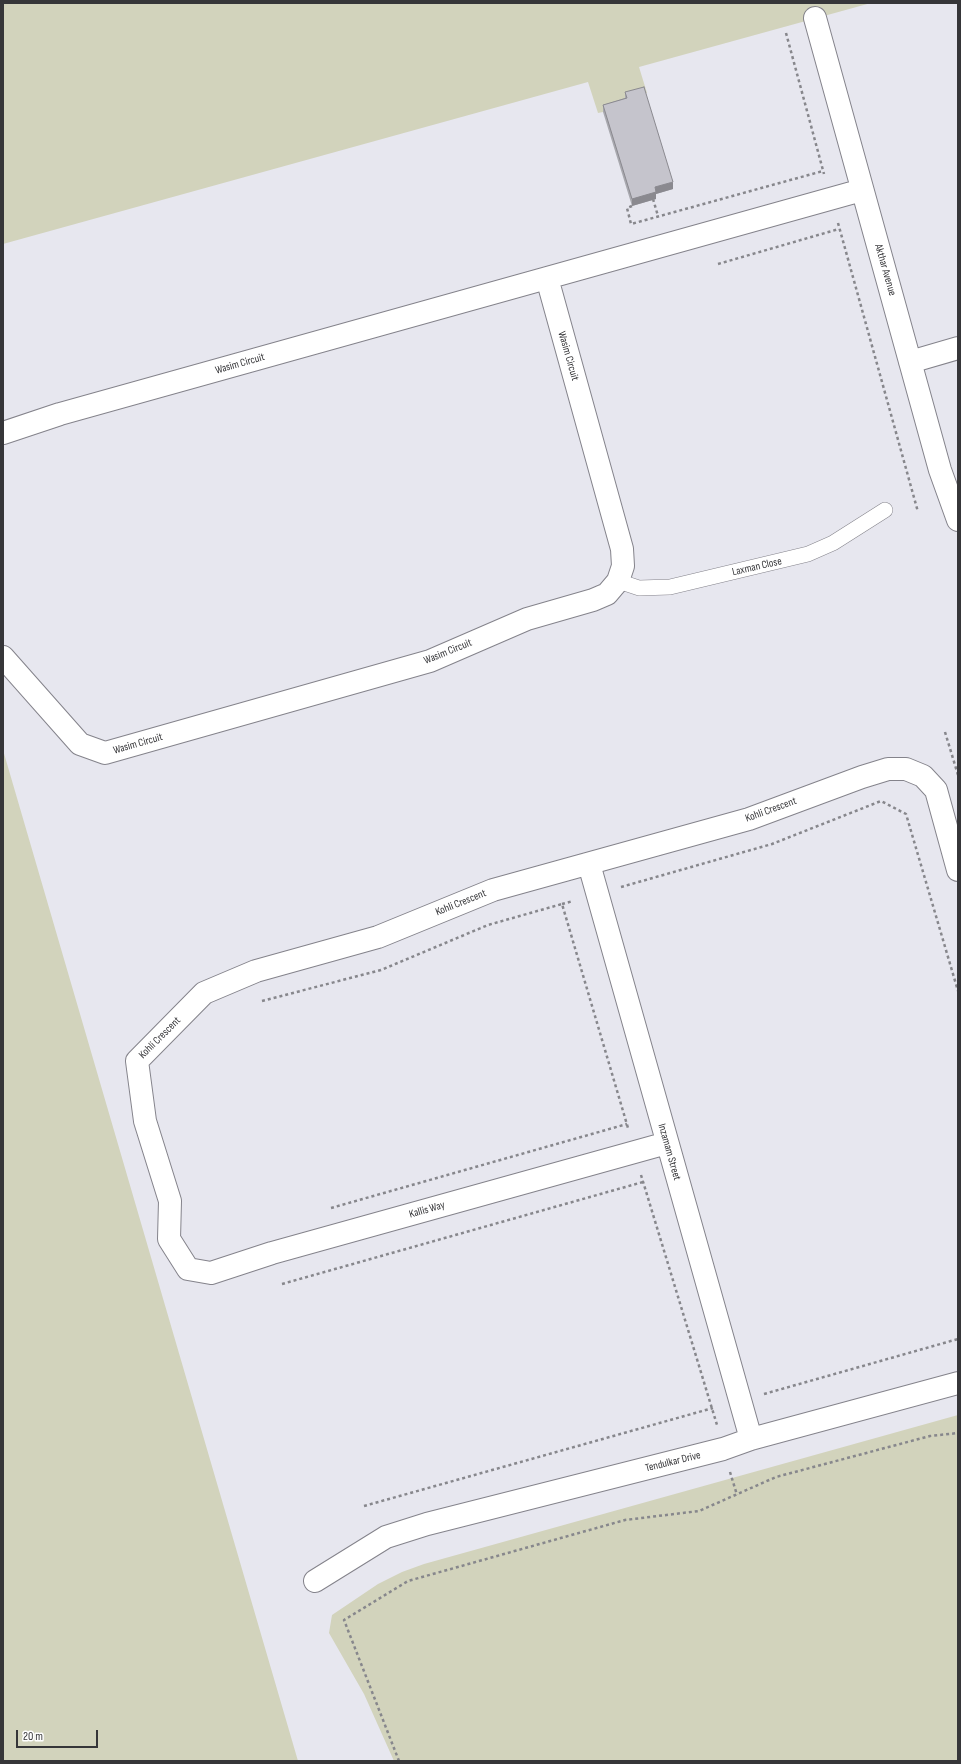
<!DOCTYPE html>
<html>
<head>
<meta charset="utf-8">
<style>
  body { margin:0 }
  #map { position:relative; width:961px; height:1764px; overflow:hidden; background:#e7e7ef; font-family:"Sofia Sans Condensed",sans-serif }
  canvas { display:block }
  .frame { position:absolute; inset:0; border:4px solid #363639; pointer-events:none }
  .scale { position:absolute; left:16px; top:1730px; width:82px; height:18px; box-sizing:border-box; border:2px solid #363639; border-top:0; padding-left:5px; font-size:12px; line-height:14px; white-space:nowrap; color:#363639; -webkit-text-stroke:3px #fff; paint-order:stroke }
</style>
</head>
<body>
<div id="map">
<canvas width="961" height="1764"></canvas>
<div class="frame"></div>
<div class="scale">20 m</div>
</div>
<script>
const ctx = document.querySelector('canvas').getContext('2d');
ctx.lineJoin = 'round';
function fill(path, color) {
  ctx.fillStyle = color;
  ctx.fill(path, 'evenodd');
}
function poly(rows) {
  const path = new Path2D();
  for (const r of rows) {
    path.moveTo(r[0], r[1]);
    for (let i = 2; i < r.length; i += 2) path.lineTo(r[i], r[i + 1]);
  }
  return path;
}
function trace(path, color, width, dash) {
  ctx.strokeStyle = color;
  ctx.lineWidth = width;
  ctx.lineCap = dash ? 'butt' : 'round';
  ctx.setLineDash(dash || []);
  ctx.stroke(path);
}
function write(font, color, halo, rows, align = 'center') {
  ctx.font = font + ' "Sofia Sans Condensed",sans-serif';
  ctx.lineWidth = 3;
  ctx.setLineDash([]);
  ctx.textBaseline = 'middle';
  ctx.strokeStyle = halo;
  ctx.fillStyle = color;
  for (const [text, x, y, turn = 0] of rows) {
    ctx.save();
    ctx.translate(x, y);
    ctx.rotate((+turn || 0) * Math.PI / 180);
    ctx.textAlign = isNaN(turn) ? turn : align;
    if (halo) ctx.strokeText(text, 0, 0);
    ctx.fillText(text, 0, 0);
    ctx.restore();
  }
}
const green = poly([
  [3,3,871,3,639,67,647,93,626,99,627,104,603,112,598,113,588,82,3,244],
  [3,750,169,1319,298,1761,3,1761],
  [958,1415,958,1761,394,1761,364,1694,329,1633,332,1615,378,1584,402,1572,424,1564]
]);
const path = poly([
  [786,33,824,174],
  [653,199,658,216],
  [632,206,627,208,631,224,823,171],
  [838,223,918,512],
  [718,264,839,229],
  [945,732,958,775],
  [621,887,772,844,881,801,906,814,958,991],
  [562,904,573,901],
  [262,1001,381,970,488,925,562,904,628,1128],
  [641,1175,717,1425],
  [331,1208,627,1124],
  [282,1284,643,1182],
  [764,1394,958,1339],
  [730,1472,737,1495],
  [364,1506,713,1408],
  [399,1761,344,1620,408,1581,625,1520,699,1511,776,1477,930,1436,958,1433]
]);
const lane = poly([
  [618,581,639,588,670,587,808,554,833,543,885,510]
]);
const street = poly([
  [815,18,940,470,958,520],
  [910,362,958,348],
  [3,433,60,414,862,190],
  [3,657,80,744,105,753,430,661,527,619,593,600,607,594,618,581,623,566,622,549,547,278],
  [589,864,751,1439],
  [667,1143,272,1253,211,1273,188,1269,169,1239,170,1201,145,1121,137,1061,204,993,256,971,378,937,493,890,749,819,862,777,888,769,906,769,923,776,936,790,958,870],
  [315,1581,386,1537,427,1524,723,1449,751,1439,958,1383]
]);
const wall = poly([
  [625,92,673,189,656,194,656,199,632,206,603,112,603,105,625,98]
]);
const shadedWall = poly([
  [673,182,673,189,656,194,656,199,632,206,632,199,655,187]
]);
const building = poly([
  [644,87,673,182,655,187,656,192,632,199,603,105,627,98,625,92,644,87]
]);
const streetNames = [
  ["Akthar Avenue",885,270,74],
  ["Wasim Circuit",568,356,74],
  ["Wasim Circuit",240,364,-16],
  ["Laxman Close",757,567,-13],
  ["Wasim Circuit",448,652,-22],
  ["Wasim Circuit",138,744,-16],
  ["Kohli Crescent",771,810,-20],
  ["Kohli Crescent",461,903,-22],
  ["Kohli Crescent",160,1038,-45],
  ["Inzamam Street",669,1152,74],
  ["Kallis Way",427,1210,-16],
  ["Tendulkar Drive",673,1462,-14]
];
fill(green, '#d2d3bc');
trace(lane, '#84838b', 16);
trace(street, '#84838b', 24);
trace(path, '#87878c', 2.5, [3, 3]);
trace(lane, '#fff', 15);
trace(street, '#fff', 22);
fill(wall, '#a9a9af');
fill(shadedWall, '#8a898f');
fill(building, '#c5c4cc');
trace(building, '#8a898f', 1);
write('11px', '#363639', '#fff', streetNames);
</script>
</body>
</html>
